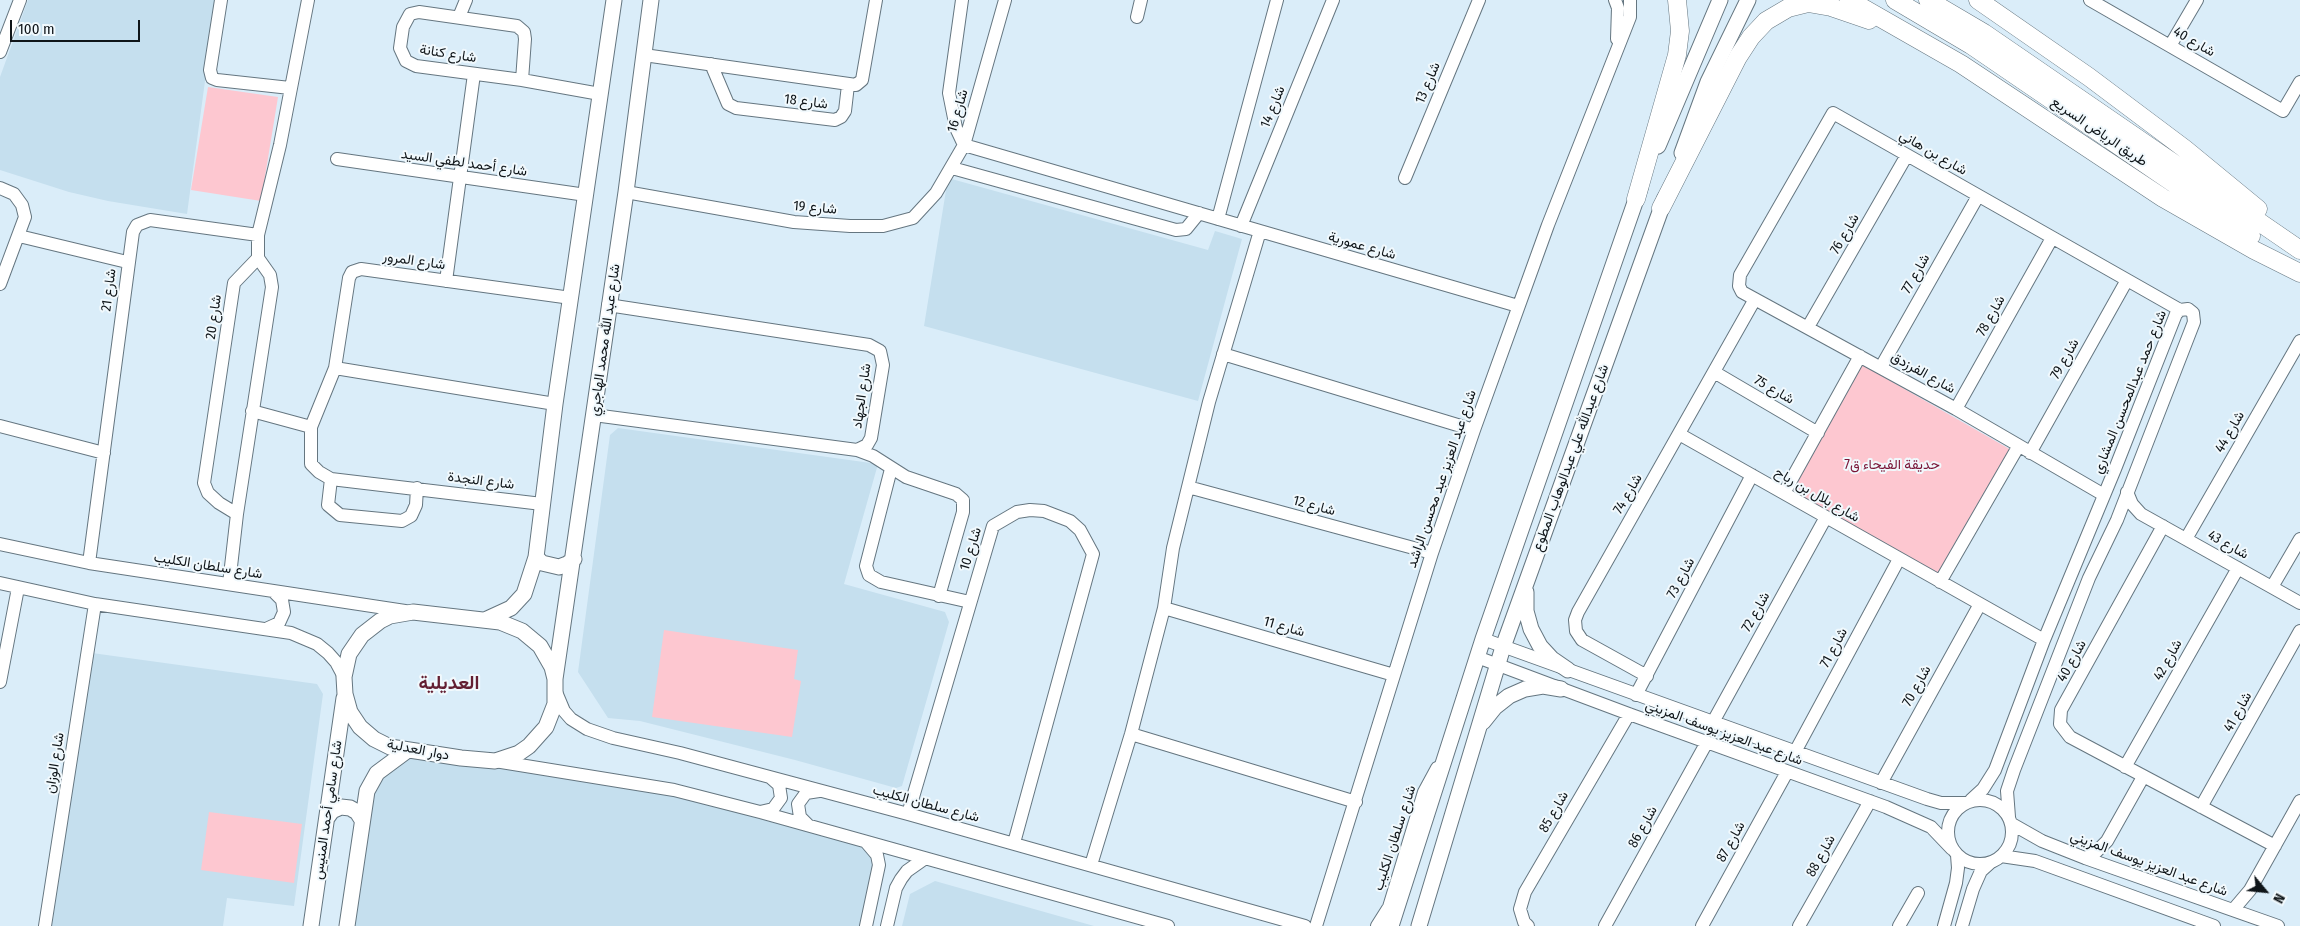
<!DOCTYPE html>
<html>
<head>
<meta charset="utf-8">
<style>
  body { margin:0 }
  #map { position:relative; width:2300px; height:926px; overflow:hidden; background:#daedf9; font-family:"Fira Sans Condensed",sans-serif }
  canvas { display:block }
  .north { position:absolute; left:2240px; top:866px; width:50px; height:50px; -webkit-text-stroke:4px #f1f9fd; paint-order:stroke; rotate:118deg; font-size:14px; font-weight:700; line-height:20px; text-align:center; color:#0f1519 }
  .north::after { content:''; display:block; margin:auto; width:18px; height:22px; background:#0f1519; clip-path:polygon(50% 0,100% 100%,50% 72%,0 100%) }
  .scale { position:absolute; left:10px; top:20px; width:130px; height:22px; box-sizing:border-box; border:2px solid #0f1519; border-top:0; padding-left:6px; font-size:15px; line-height:18px; white-space:nowrap; color:#0f1519; -webkit-text-stroke:4px #f1f9fd; paint-order:stroke }
</style>
</head>
<body>
<div id="map">
<canvas width="2300" height="926"></canvas>
<div class="north">N</div>
<div class="scale">100 m</div>
</div>
<script>
const ctx = document.querySelector('canvas').getContext('2d');
ctx.lineJoin = 'round';
function fill(path, color) {
  ctx.fillStyle = color;
  ctx.fill(path, 'evenodd');
}
function poly(rows) {
  const path = new Path2D();
  for (const r of rows) {
    if (r.length === 3) {
      path.moveTo(r[0] + r[2], r[1]);
      path.arc(r[0], r[1], r[2], 0, 2 * Math.PI);
      continue;
    }
    path.moveTo(r[0], r[1]);
    for (let i = 2; i < r.length; i += 2) path.lineTo(r[i], r[i + 1]);
  }
  return path;
}
function trace(path, color, width, dash) {
  ctx.strokeStyle = color;
  ctx.lineWidth = width;
  ctx.lineCap = dash ? 'butt' : 'round';
  ctx.setLineDash(dash || []);
  ctx.stroke(path);
}
function write(font, color, halo, rows, align = 'center') {
  ctx.font = font + ' "Fira Sans Condensed",Vazirmatn,sans-serif';
  ctx.lineWidth = 4;
  ctx.setLineDash([]);
  ctx.textBaseline = 'middle';
  ctx.strokeStyle = halo;
  ctx.fillStyle = color;
  for (const [text, x, y, turn = 0] of rows) {
    ctx.save();
    ctx.translate(x, y);
    ctx.rotate((+turn || 0) * Math.PI / 180);
    ctx.textAlign = isNaN(turn) ? turn : align;
    if (halo) ctx.strokeText(text, 0, 0);
    ctx.fillText(text, 0, 0);
    ctx.restore();
  }
}
const built = poly([
  [28,0,216,0,187,214,108,201,69,192,0,170,0,77],
  [948,178,1208,250,1215,231,1242,239,1198,401,924,326],
  [618,428,878,464,844,584,945,612,949,622,902,786,896,788,795,760,640,721,608,718,578,672,610,435],
  [92,653,317,684,323,694,294,906,227,898,223,926,52,926],
  [407,750,628,782,866,842,877,855,863,926,347,926,367,791],
  [935,881,1094,926,902,926,910,894]
]);
const green = poly([
  [208,87,278,97,261,201,191,190],
  [1859,363,2013,451,1938,573,1792,491],
  [664,630,798,650,794,679,801,681,792,737,652,717],
  [209,812,302,824,294,883,201,870]
]);
const minor = poly([
  [221,0,210,70,212,78,217,80,290,88],
  [962,0,949,93,956,128,964,145],
  [1615,0,1618,8,1617,39],
  [2090,0,2283,111,2300,82],
  [459,17,466,0],
  [1137,17,1141,0],
  [2170,46,2197,0],
  [0,52,20,0],
  [644,55,856,85,862,80,876,0],
  [711,64,728,104,736,108,835,120,841,117,845,111,848,85],
  [522,80,525,39,524,32,517,26,419,12,410,14,403,27,400,48,406,61,416,66,522,80,600,94],
  [964,145,1518,306],
  [337,159,586,195],
  [952,168,1176,230,1186,229,1199,213],
  [1405,178,1479,0],
  [0,188,14,194,22,205,25,217,0,284],
  [626,192,794,222,850,226,883,226,913,218,936,193,964,145,1005,0],
  [1218,219,1277,0],
  [1241,226,1333,0],
  [19,236,127,262],
  [258,258,258,235,280,145,308,0],
  [446,281,474,74],
  [1808,327,1907,155],
  [1223,354,1474,430],
  [1881,367,1978,196],
  [335,368,555,404],
  [1714,372,1818,433],
  [1956,409,2052,238],
  [252,411,311,427],
  [594,415,857,450,867,445,871,438,883,365,880,351,869,345,608,305],
  [0,426,104,453],
  [1679,434,2044,640],
  [857,450,873,456,906,477,956,494,963,500,963,512,939,596],
  [2030,453,2127,280],
  [891,469,866,566,869,575,881,582,970,602],
  [331,479,328,505,340,515,402,521,411,516,416,505,417,488],
  [1188,487,1432,553],
  [2127,492,2132,504,2141,514,2300,603],
  [1784,493,1860,356],
  [2104,495,1956,409,1742,292,1739,286,1740,275,1833,113,2180,310],
  [542,504,331,479,319,472,311,464,311,427,335,368,349,278,352,272,361,269,571,298],
  [237,514,219,503,208,493,204,483,234,283,258,258],
  [2163,526,2061,710,2060,724,2070,737,2275,846],
  [2186,539,2300,341],
  [0,544,89,563,405,611],
  [89,563,133,232,137,225,150,220,258,235],
  [1940,582,2018,447],
  [0,583,95,604,291,633,317,644,328,653,336,662,344,677],
  [229,584,237,514,272,287,270,275,258,258],
  [2272,587,2300,539],
  [1164,608,1394,675],
  [268,628,279,623,284,612,282,600,274,592],
  [1483,639,1927,799,1941,803,1965,803],
  [1477,657,1629,714,1886,807,1931,827,1952,849],
  [1647,676,1582,640,1576,631,1575,620,1578,612,1755,299],
  [0,682,18,588],
  [556,692,564,711,571,719,587,729,613,738,680,753,908,814,1305,926],
  [1636,695,1752,475],
  [1713,722,1826,517],
  [1131,734,1356,802],
  [1795,752,1899,559],
  [495,761,674,790,760,812,1168,926],
  [2125,767,2238,568],
  [1881,783,1980,604],
  [1980,832,32],
  [1971,800,1983,789,1995,770,2044,640,2115,469,2176,314,2180,310,2188,309,2193,313,2194,322,2117,520,2089,578,2014,770,2007,791,2009,817],
  [2201,807,2300,631],
  [760,812,773,809,781,798,779,785,771,778],
  [908,814,993,526,1017,512,1030,510,1044,511,1070,521,1080,530,1093,554,1014,843],
  [2012,824,2042,841,2085,858,2278,926],
  [808,825,800,817,798,804,806,793,819,791],
  [866,842,877,855,879,865,866,926],
  [2001,856,2035,861,2214,926],
  [2085,858,2095,853,2107,841,2143,777],
  [1091,865,1131,734,1164,608,1173,548,1209,402,1260,231],
  [2233,910,2250,890,2300,801],
  [45,926,95,604],
  [887,926,896,888,901,879,907,871,924,859],
  [1316,926,1432,553,1474,430,1548,225,1630,17,1630,0],
  [1377,926,1389,907,1424,792,1437,768],
  [1528,926,1524,922,1520,909,1525,892,1629,714],
  [1605,926,1707,742],
  [1702,926,1787,772],
  [1799,926,1870,801],
  [1899,926,1918,893],
  [1944,926,1956,883,1958,868,1957,855],
  [1962,926,1973,889,1981,871,1991,862]
]);
const major = poly([
  [1658,146,1720,0],
  [1682,153,1708,82,1748,0],
  [536,557,542,563,559,567,567,564,574,559],
  [1526,592,1526,611,1531,629,1540,646,1552,659,1568,670],
  [413,612,500,622,522,631,540,646,552,667,555,679,555,704,546,727,529,746,519,753,495,761,461,758,390,747,374,739,360,727,350,712,345,694,344,677,349,654,362,635,380,621,390,616,413,612],
  [487,619,511,608,524,594,536,557,555,404,614,0],
  [555,679,626,192,651,0],
  [1483,722,1495,707,1509,696,1525,689,1543,686,1561,689],
  [327,818,332,811,341,807,350,808,357,812,362,820],
  [311,926,344,698],
  [347,926,367,791,377,773,408,750],
  [1391,926,1483,639,1640,188],
  [1419,926,1503,647,1665,198]
]);
const highway = poly([
  [1849,0,1961,64,2163,198,2254,250,2300,273],
  [1895,0,1971,45,2251,236],
  [1928,0,1984,33,2300,250],
  [1978,0,2089,77,2185,149,2258,209],
  [1636,199,1677,55,1680,31,1677,0],
  [1661,208,1738,57,1751,37,1766,21,1788,8,1808,3,1831,7,1869,20]
]);
const streetNames = [
  ["شارع 40",2194,42,30],
  ["شارع كنانة",448,54,9],
  ["شارع 13",1428,83,-67],
  ["شارع 18",806,102,7],
  ["شارع 14",1273,107,-68],
  ["شارع 16",958,111,-74],
  ["طريق الرياض السريع",2099,132,34],
  ["شارع بن هاني",1933,153,30],
  ["شارع أحمد لطفي السيد",464,163,8],
  ["شارع 19",815,208,5],
  ["شارع 76",1845,234,-60],
  ["شارع عمورية",1362,246,16],
  ["شارع المرور",414,261,8],
  ["شارع 77",1916,274,-61],
  ["شارع 21",109,290,-83],
  ["شارع 78",1991,316,-61],
  ["شارع 20",214,317,-82],
  ["شارع عبد الله محمد الهاجري",605,340,-82],
  ["شارع 79",2065,359,-61],
  ["شارع الفرزدق",1923,373,29],
  ["شارع 75",1774,390,30],
  ["شارع حمد عبدالمحسن المشاري",2130,392,-68],
  ["شارع الجهاد",862,396,-82],
  ["شارع 44",2230,432,-60],
  ["شارع عبدالله علي عبدالوهاب المطوع",1571,458,-70],
  ["شارع عبد العزيز عبد محسن الراشد",1442,479,-71],
  ["شارع النجدة",481,481,7],
  ["شارع 74",1628,494,-60],
  ["شارع بلال بن رباح",1817,495,30],
  ["شارع 12",1314,506,15],
  ["شارع 43",2228,545,29],
  ["شارع 10",971,549,-73],
  ["شارع سلطان الكليب",208,566,9],
  ["شارع 73",1681,578,-62],
  ["شارع 72",1756,612,-61],
  ["شارع 11",1284,627,16],
  ["شارع 71",1834,648,-62],
  ["شارع 42",2168,660,-61],
  ["شارع 40",2072,661,-61],
  ["شارع 70",1917,686,-61],
  ["شارع 41",2238,712,-61],
  ["شارع عبد العزيز يوسف المزيني",1724,733,20],
  ["دوار العدلية",418,750,11],
  ["شارع الوزان",55,763,-81],
  ["شارع سلطان الكليب",926,804,15],
  ["شارع سامي أحمد المنيس",328,810,-82],
  ["شارع 85",1554,812,-60],
  ["شارع 86",1643,827,-61],
  ["شارع سلطان الكليب",1395,838,-72],
  ["شارع 87",1731,842,-61],
  ["شارع 88",1821,856,-61],
  ["شارع عبد العزيز يوسف المزيني",2149,864,20]
];
const parkNames = [
  ["حديقة الفيحاء ق7",1892,465]
];
const districtNames = [
  ["العديلية",449,684]
];
fill(built, '#c5dfee');
fill(green, '#fdc7d0');
trace(minor, '#657680', 14);
trace(major, '#657680', 17);
trace(highway, '#657680', 19);
trace(minor, '#fff', 12);
trace(major, '#fff', 15);
trace(highway, '#fff', 18);
write('14px', '#0f1519', '#f1f9fd', streetNames);
write('14px', '#791537', '#f1f9fd', parkNames);
write('bold 19px', '#631f32', '#f1f9fd', districtNames);
</script>
</body>
</html>
